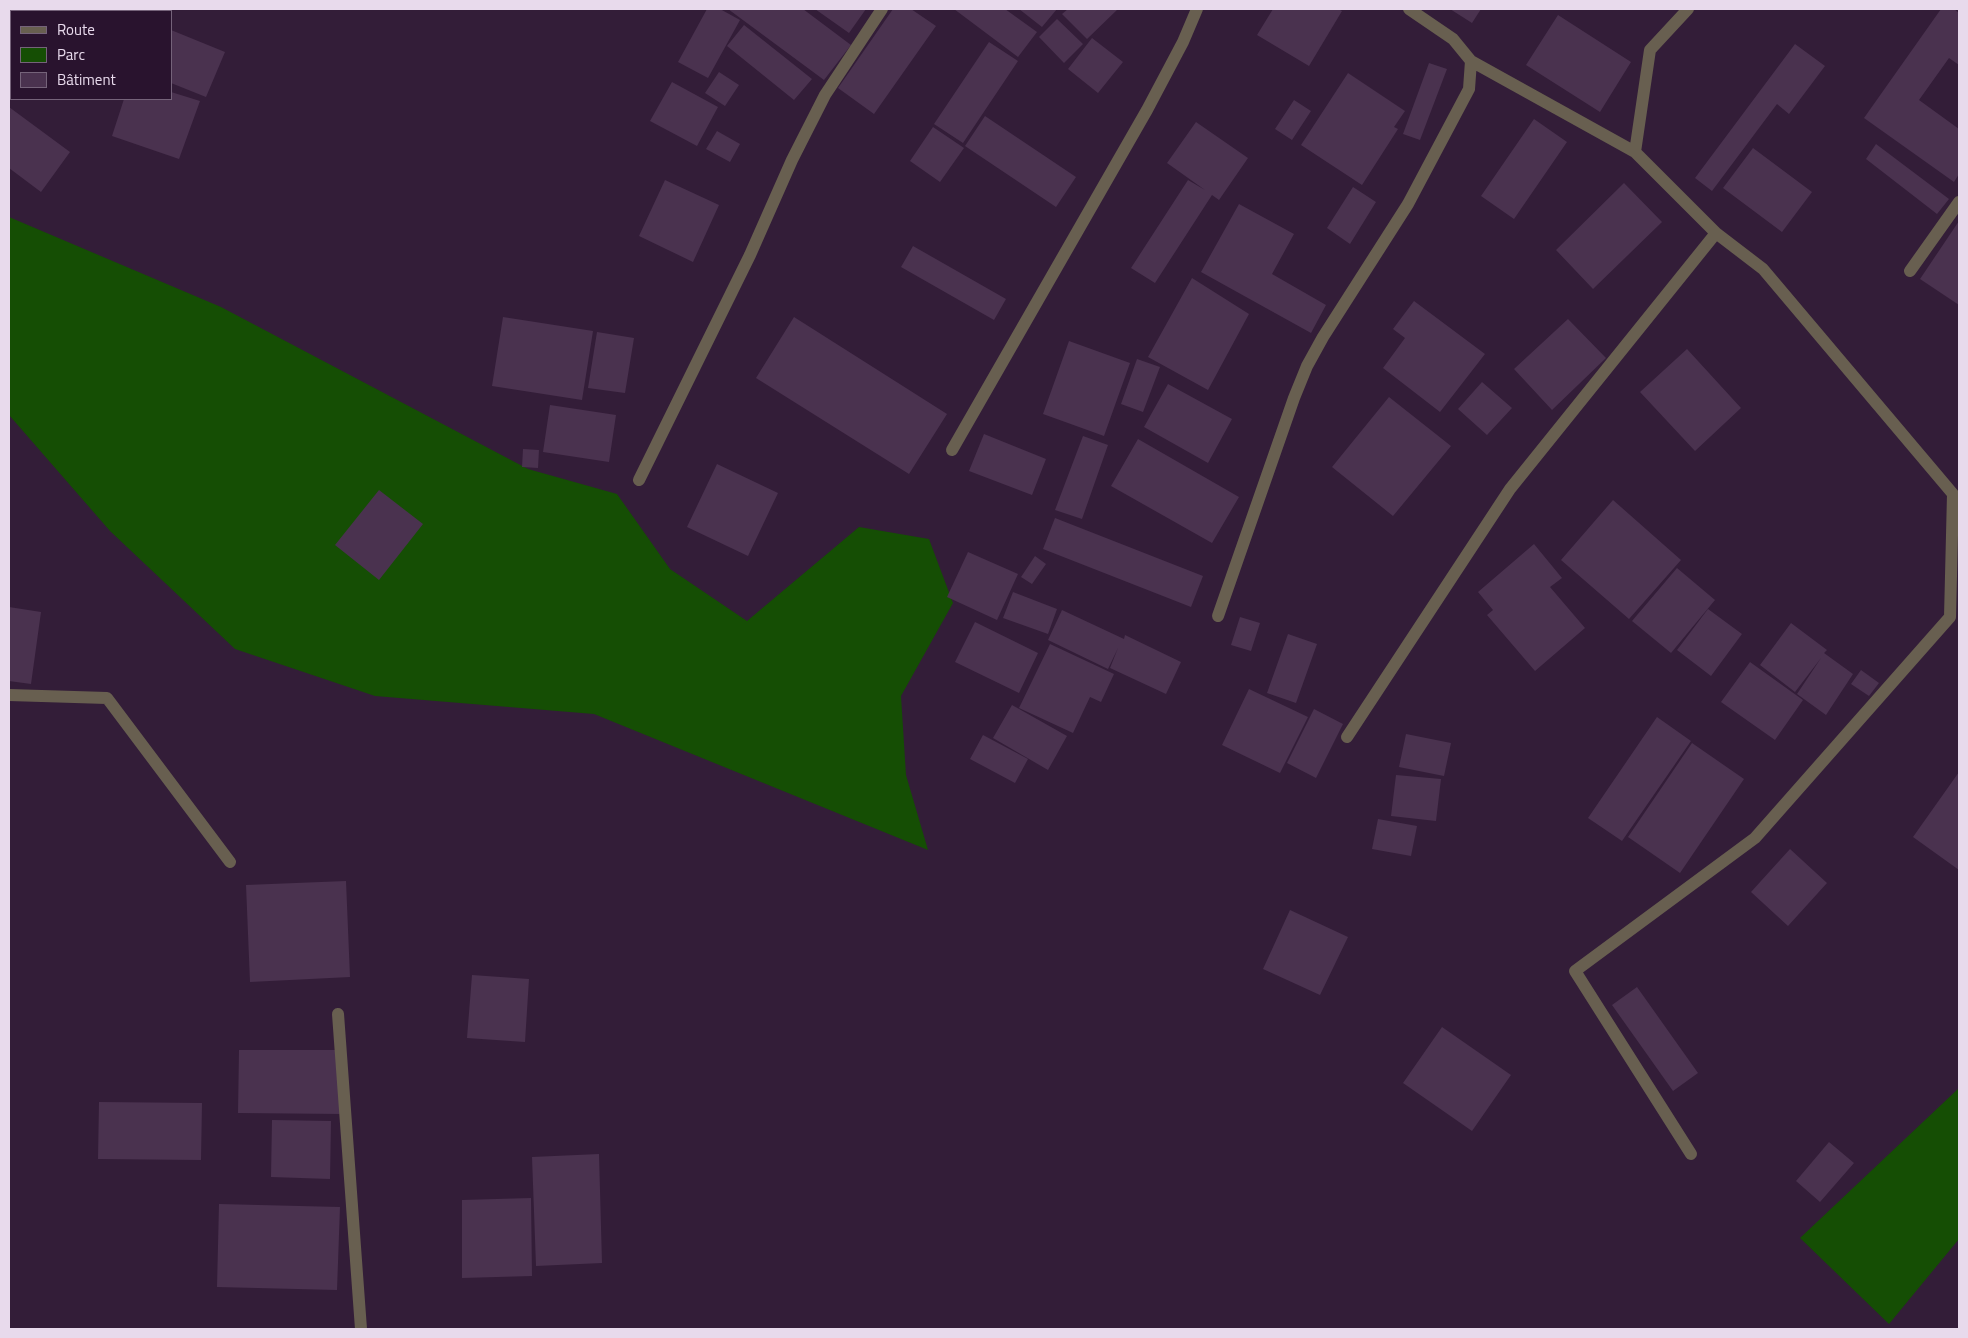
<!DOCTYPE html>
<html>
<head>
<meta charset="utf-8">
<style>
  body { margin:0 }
  #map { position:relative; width:1968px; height:1338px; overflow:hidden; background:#331d38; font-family:"Titillium Web",sans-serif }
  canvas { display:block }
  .frame { position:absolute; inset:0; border:10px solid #e8daec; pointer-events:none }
  .legend { position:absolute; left:10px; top:10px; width:162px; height:90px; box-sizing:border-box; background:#29132e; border:1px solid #75637a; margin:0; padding:6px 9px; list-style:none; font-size:15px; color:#e8daec }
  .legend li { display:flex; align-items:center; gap:10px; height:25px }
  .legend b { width:25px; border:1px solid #75637a }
</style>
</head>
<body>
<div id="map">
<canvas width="1968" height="1338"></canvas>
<div class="frame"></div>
<ul class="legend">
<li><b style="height:6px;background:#685f50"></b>Route</li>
<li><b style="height:14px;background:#154e04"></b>Parc</li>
<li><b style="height:14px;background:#4a324f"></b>Bâtiment</li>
</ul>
</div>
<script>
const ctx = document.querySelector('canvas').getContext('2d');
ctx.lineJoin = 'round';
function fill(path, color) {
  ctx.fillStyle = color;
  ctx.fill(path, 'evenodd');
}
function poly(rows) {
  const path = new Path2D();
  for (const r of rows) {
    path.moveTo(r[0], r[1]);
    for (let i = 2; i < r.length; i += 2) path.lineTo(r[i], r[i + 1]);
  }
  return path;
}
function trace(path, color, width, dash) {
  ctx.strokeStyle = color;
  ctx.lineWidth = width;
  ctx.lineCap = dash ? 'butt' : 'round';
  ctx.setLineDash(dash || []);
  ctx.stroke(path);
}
const green = poly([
  [9,217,221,307,528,469,617,494,670,569,747,621,859,527,929,539,953,603,901,696,906,775,928,850,594,714,375,696,235,649,110,531,9,415],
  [1959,1088,1959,1239,1889,1324,1800,1238]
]);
const building = poly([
  [38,9,65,9,70,11,37,11],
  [707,9,720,9,740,20,708,78,678,62],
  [728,9,803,9,851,45,824,80],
  [815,9,866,9,849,33],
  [893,9,911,9,936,26,874,114,838,88],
  [954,9,1005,9,1037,32,1018,57],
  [1019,9,1057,9,1042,27],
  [1068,9,1118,9,1087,39,1062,14],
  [1273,9,1338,9,1342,11,1309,66,1257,35],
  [1450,9,1481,9,1472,23],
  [1941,9,1954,9,1959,13,1959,65,1949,58,1919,100,1959,129,1959,174,1954,182,1864,118],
  [1558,15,1631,62,1600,112,1526,65],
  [1057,19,1083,44,1064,63,1039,37],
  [744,25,812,79,794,100,727,46],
  [171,30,225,52,206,97,171,83],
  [1092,38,1123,62,1098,93,1068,69],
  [989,42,1018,61,963,143,934,124],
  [1795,44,1825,66,1789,114,1777,104,1712,191,1695,178],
  [1429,63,1447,69,1420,140,1403,134],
  [719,72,739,85,725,106,705,93],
  [1348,73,1405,111,1394,127,1398,129,1362,185,1301,145],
  [672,82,718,107,697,146,650,121],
  [171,92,200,101,179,159,112,136,124,99,171,99],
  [1294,100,1311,111,1292,140,1275,129],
  [9,107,70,152,41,192,9,168],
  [985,116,1076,177,1056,207,965,146],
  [1534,119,1567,142,1514,219,1481,196],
  [1196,122,1248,158,1219,200,1212,195,1155,283,1131,268,1188,180,1205,190,1167,163],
  [933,127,964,148,940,182,910,161],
  [717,131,740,144,730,162,706,149],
  [1876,144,1949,199,1937,214,1866,159],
  [1753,148,1812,192,1782,232,1723,188],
  [665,180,719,205,693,262,639,236],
  [1624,183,1662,222,1593,289,1556,250],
  [1353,187,1376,202,1350,244,1327,228],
  [1239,204,1294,234,1272,274,1326,305,1311,333,1201,272],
  [1959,221,1959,305,1920,279],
  [913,246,1006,299,994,320,901,267],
  [1192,278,1249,314,1208,390,1148,357],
  [1414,301,1485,354,1440,412,1383,368,1405,338,1393,329],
  [503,317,593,331,582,400,492,386],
  [794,317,947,414,909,474,756,378],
  [1568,319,1606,358,1552,410,1514,369],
  [597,332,634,338,625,393,588,388],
  [1069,341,1130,363,1104,436,1043,414],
  [1687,349,1741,408,1695,451,1640,392],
  [1137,359,1160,367,1143,412,1121,404],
  [1482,382,1512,408,1487,435,1458,409],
  [1168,384,1232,419,1208,463,1144,427],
  [1389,397,1451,446,1393,516,1332,467],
  [550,405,616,415,609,462,543,452],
  [984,434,1046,459,1032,495,969,471],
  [1083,436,1108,445,1082,519,1055,510],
  [1138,439,1239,497,1212,543,1111,486],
  [523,449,539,450,538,468,522,467],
  [717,464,778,493,748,556,687,527],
  [379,490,423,524,379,580,335,545],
  [1613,500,1681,560,1629,619,1561,560],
  [1055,518,1203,576,1191,607,1043,549],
  [1534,544,1562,578,1550,587,1585,628,1535,671,1487,615,1493,610,1478,592],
  [968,552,1018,574,997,620,947,597],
  [1035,556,1046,564,1032,584,1021,577],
  [1677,568,1715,600,1671,653,1632,621],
  [1013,592,1057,609,1048,634,1003,618],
  [9,607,41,612,31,684,9,681],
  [1708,609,1742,634,1711,676,1677,650],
  [1062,610,1124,639,1125,635,1181,662,1166,694,1110,668,1118,648,1108,669,1048,640],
  [1240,617,1260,623,1251,651,1231,645],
  [975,622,1038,653,1019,693,955,662],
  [1791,623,1827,650,1824,653,1853,674,1826,715,1797,694,1821,658,1795,692,1760,665],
  [1288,634,1317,644,1296,703,1267,693],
  [1050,644,1114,674,1101,702,1090,697,1073,733,1019,708],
  [1750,662,1803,700,1775,740,1721,702],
  [1861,670,1879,683,1869,696,1851,684],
  [1249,689,1308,717,1280,773,1222,745],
  [1012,705,1067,736,1048,770,993,738],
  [1314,709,1343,724,1316,778,1287,763],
  [1657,717,1691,741,1622,841,1588,818],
  [1406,734,1451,743,1444,776,1399,767],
  [983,735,1028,759,1015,783,970,759],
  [1692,743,1744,779,1680,873,1628,837],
  [1959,772,1959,870,1913,837],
  [1396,775,1441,779,1436,821,1391,816],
  [1378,819,1417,826,1411,856,1372,849],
  [1790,849,1827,883,1788,926,1751,892],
  [346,881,350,977,250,982,246,885],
  [1290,910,1348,937,1320,995,1263,969],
  [472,975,529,979,525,1042,467,1038],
  [1637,987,1698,1073,1673,1091,1612,1005],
  [1442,1027,1511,1075,1472,1131,1403,1083],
  [239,1050,344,1050,343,1114,238,1113],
  [99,1102,202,1103,201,1160,98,1159],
  [272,1120,331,1121,330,1179,271,1177],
  [1829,1142,1854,1163,1820,1202,1796,1181],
  [599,1154,602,1263,536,1266,532,1157],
  [531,1198,532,1276,462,1278,462,1200],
  [219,1204,340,1207,337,1290,217,1287]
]);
const street = poly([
  [1635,152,1650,50,1688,9],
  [1910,271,1959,202],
  [952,450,1147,110,1183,42,1197,9],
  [639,480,750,255,792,160,825,95,882,9],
  [1218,616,1294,398,1307,366,1323,337,1408,204,1469,89,1471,61,1453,39,1409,9],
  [9,695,107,698,230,862],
  [1347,737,1510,489,1716,233,1635,152,1471,61],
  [338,1014,361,1329],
  [1691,1154,1575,971,1755,838,1950,617,1953,494,1763,269,1716,233]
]);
fill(green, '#154e04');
fill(building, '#4a324f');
trace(street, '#685f50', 12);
</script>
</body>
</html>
